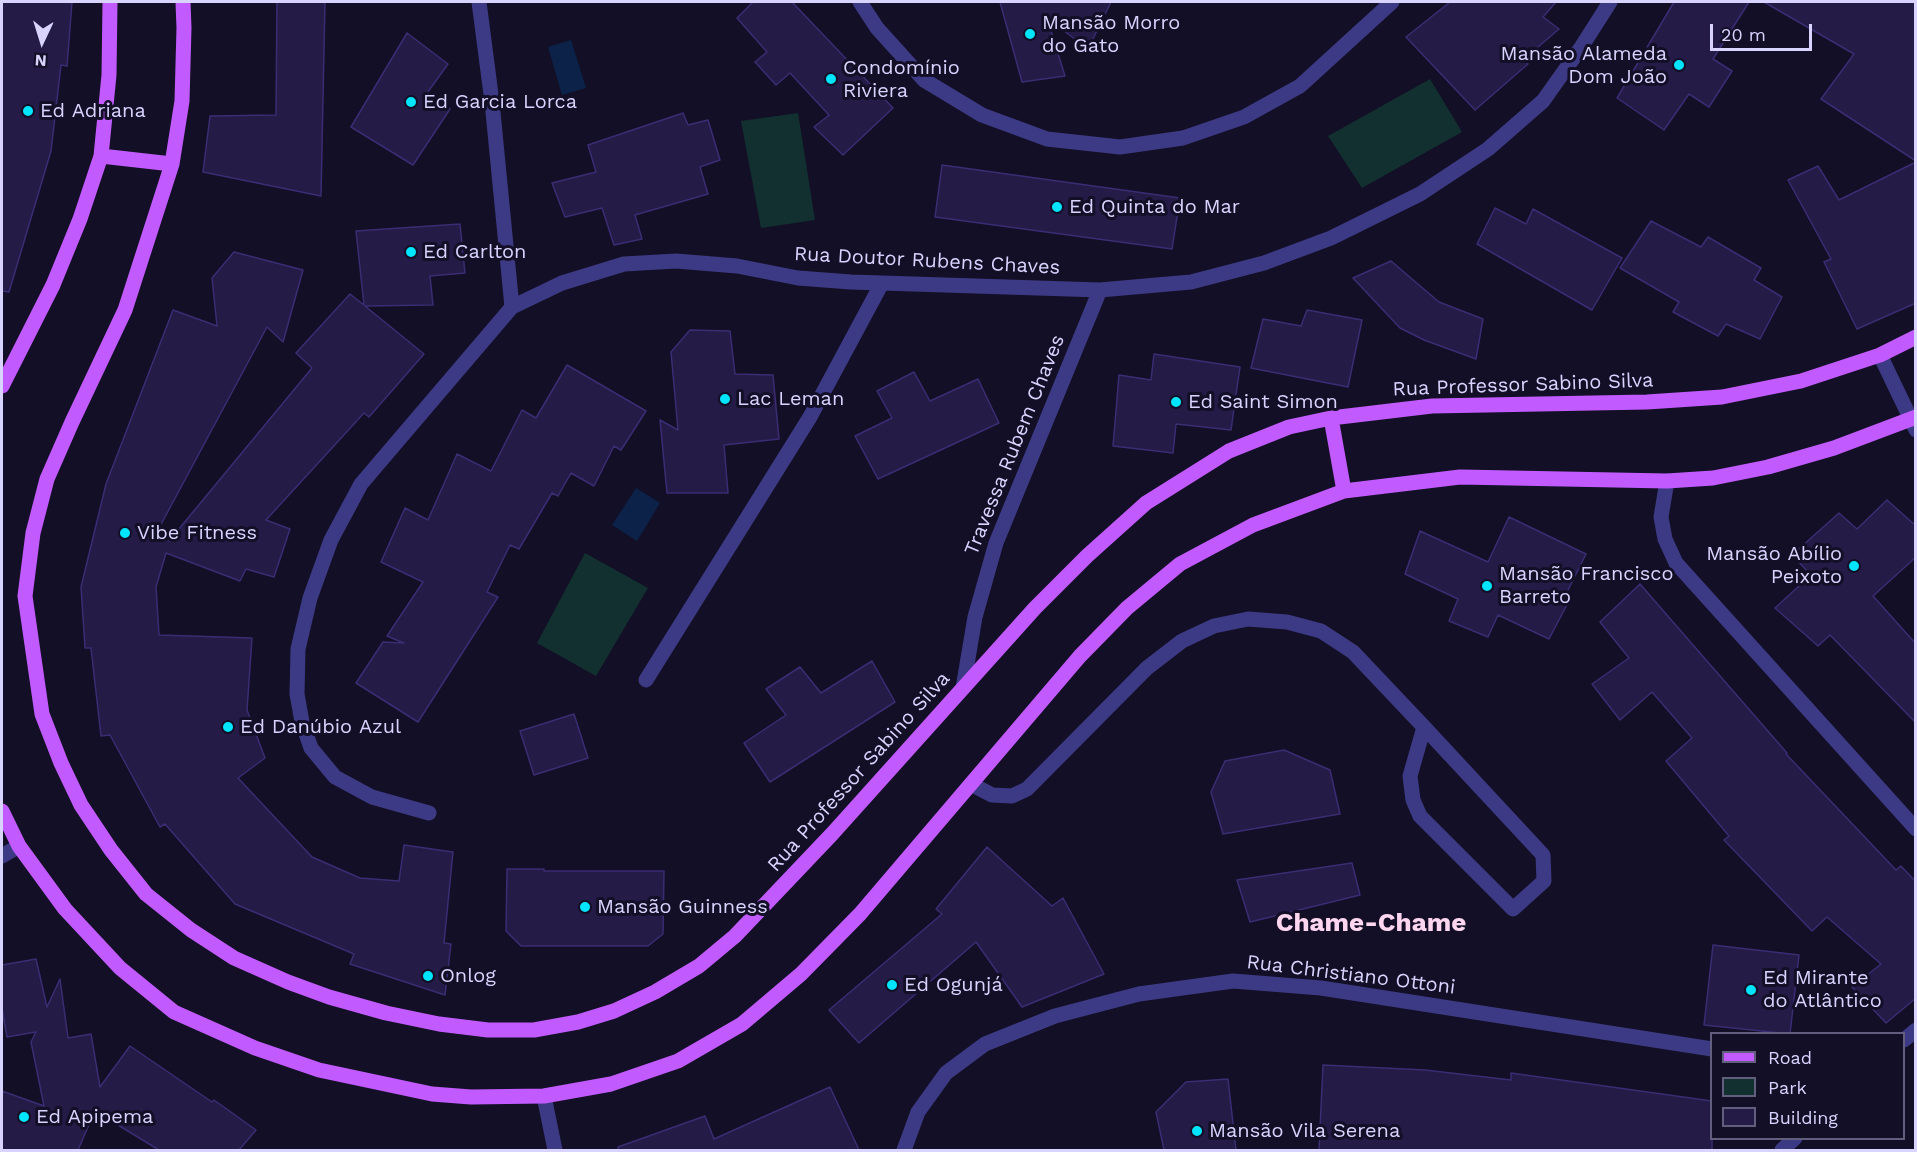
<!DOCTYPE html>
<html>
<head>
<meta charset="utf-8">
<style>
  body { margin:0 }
  #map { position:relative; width:1917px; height:1152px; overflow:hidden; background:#130f26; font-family:"Work Sans",sans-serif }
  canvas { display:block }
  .frame { position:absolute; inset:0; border:3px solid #d9d4ff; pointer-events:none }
  .legend { position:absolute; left:1710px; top:1032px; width:195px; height:108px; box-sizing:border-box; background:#130f26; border:2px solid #625e7d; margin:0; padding:8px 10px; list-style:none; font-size:18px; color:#d9d4ff }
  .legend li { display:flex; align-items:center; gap:12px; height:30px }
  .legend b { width:30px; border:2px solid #625e7d }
  .north { position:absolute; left:12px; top:12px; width:60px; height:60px; -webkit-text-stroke:4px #130f26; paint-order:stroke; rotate:184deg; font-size:16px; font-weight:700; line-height:24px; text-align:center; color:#d9d4ff }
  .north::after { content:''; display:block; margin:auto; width:21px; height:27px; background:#d9d4ff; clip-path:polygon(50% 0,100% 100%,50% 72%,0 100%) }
  .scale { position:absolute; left:1710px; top:24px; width:102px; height:27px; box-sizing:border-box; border:3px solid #d9d4ff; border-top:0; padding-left:8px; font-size:18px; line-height:21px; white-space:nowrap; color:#d9d4ff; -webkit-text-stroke:4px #130f26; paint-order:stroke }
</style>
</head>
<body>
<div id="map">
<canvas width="1917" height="1152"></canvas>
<div class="frame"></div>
<ul class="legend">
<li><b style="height:8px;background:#c25bff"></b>Road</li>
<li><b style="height:16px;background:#12302f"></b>Park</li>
<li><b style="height:16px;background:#241b47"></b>Building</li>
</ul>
<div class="north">N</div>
<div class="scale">20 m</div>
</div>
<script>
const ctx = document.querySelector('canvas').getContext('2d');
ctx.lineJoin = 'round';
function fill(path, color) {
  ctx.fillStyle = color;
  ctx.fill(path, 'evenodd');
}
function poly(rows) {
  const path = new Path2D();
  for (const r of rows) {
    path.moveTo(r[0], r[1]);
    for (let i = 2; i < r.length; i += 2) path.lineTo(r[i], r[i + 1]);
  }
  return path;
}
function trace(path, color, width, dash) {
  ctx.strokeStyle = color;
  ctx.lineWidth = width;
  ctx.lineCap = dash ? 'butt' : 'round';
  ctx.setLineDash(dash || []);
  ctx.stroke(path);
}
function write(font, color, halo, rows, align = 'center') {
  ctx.font = font + ' "Work Sans",sans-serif';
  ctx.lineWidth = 6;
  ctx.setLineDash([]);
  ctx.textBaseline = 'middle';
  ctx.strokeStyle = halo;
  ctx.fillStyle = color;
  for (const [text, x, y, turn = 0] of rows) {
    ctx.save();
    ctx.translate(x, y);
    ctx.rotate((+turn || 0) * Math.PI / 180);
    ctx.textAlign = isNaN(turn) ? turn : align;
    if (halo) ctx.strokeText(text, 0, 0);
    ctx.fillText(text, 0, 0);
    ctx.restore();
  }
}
const green = poly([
  [1430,79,1462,132,1362,188,1328,136],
  [798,113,815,220,761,228,741,121],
  [585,553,648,588,596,676,537,643]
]);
const water = poly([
  [571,40,586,88,562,95,548,47],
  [636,488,660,503,637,541,612,525]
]);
const building = poly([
  [2,2,72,2,67,66,61,65,51,151,9,292,2,291,2,2],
  [277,2,325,2,321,196,203,172,210,116,276,115,277,2],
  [753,2,792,2,893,108,843,155,814,127,829,115,790,73,776,85,755,62,767,52,737,18,753,2],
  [1000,2,1111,2,1088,49,1047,18,1065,76,1022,82,1000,2],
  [1450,2,1556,2,1543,17,1559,29,1524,59,1528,64,1475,110,1406,37,1450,2],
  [1674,2,1749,2,1713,59,1732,71,1709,107,1689,94,1664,130,1617,98,1674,2],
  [1764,2,1916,2,1916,161,1821,99,1854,54,1764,2],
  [407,33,448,64,425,96,450,109,413,165,351,127,407,33],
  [683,113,688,125,708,120,720,160,700,167,708,194,635,215,642,239,614,245,602,208,565,217,552,183,596,172,588,145,683,113],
  [1916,162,1916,303,1857,329,1824,262,1831,259,1788,180,1818,166,1839,200,1916,162],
  [942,165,1180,198,1172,249,935,217,942,165],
  [1495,208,1526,224,1533,209,1622,258,1592,310,1477,244,1495,208],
  [1651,221,1701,247,1708,237,1761,268,1754,280,1782,297,1760,339,1726,324,1718,336,1673,312,1679,302,1620,268,1651,221],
  [460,224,465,273,430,276,433,305,365,306,424,354,369,417,364,413,266,520,290,529,274,577,246,569,240,581,166,553,156,587,159,635,252,638,247,710,265,758,238,778,312,857,360,878,399,881,404,845,453,852,444,943,451,944,445,995,350,964,354,954,235,904,165,824,160,827,110,735,101,736,91,648,85,648,81,587,106,484,173,310,217,326,212,278,234,252,303,270,283,342,267,327,158,530,170,538,169,541,312,368,296,353,350,294,364,305,356,231,460,224],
  [1391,261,1439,302,1483,319,1476,359,1424,340,1400,328,1353,278,1391,261],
  [1307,310,1362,320,1348,387,1251,368,1263,319,1301,326,1307,310],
  [690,330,730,331,735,374,773,375,779,439,724,445,728,493,667,493,660,420,678,430,671,352,690,330],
  [1154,354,1240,367,1231,430,1176,424,1173,453,1113,446,1119,375,1151,380,1154,354],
  [567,365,646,411,621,450,614,446,594,486,571,473,558,496,552,493,519,549,510,545,487,592,498,597,418,722,356,683,383,642,404,643,387,636,423,582,381,562,405,508,428,520,457,454,491,471,522,410,536,418,567,365],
  [914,372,930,401,978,379,999,423,878,479,855,436,892,418,877,391,914,372],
  [1887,500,1916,526,1916,557,1873,596,1916,644,1916,723,1830,635,1818,646,1775,608,1811,575,1792,555,1839,513,1857,529,1887,500],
  [1509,517,1586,554,1565,596,1570,599,1549,639,1498,615,1488,637,1449,621,1458,599,1405,574,1420,531,1488,562,1509,517],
  [1640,584,1787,753,1786,754,1896,870,1901,866,1916,882,1916,998,1886,1023,1852,987,1881,964,1827,917,1812,931,1724,840,1729,836,1666,761,1692,738,1652,692,1620,720,1592,684,1629,658,1600,622,1640,584],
  [872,661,895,702,770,782,744,743,786,715,766,689,800,667,821,693,872,661],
  [574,714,588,758,534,775,520,731,574,714],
  [1284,750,1330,770,1340,814,1223,834,1211,792,1225,761,1284,750],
  [987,847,1052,906,1063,898,1104,974,1022,1007,976,942,859,1043,829,1010,942,914,936,909,987,847],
  [1352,863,1360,895,1250,922,1237,880,1352,863],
  [507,869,544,869,544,871,664,871,663,934,648,946,521,946,506,931,507,869],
  [1713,945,1799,955,1790,1034,1704,1025,1713,945],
  [36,959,47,1007,60,979,68,1038,91,1034,100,1087,130,1046,212,1102,214,1100,256,1130,239,1150,159,1150,95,1111,78,1150,2,1150,2,1091,44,1106,31,1042,36,1032,7,1037,2,1009,2,965,36,959],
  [1323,1065,1425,1070,1511,1080,1511,1073,1712,1101,1712,1150,1319,1150,1323,1065],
  [1228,1079,1236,1150,1164,1150,1156,1112,1186,1082,1228,1079],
  [830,1087,859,1150,618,1150,618,1147,705,1116,714,1139,830,1087]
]);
const minor = poly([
  [479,2,492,102,512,307],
  [860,2,877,28,924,80,982,115,1047,139,1120,147,1183,138,1244,117,1300,86,1392,2],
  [1880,355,1916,430],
  [1667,481,1661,517,1665,539,1676,563,1916,829],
  [646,680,810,417,882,283],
  [963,688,975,617,996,543,1100,290],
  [971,784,992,795,1012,796,1027,789,1147,668,1182,641,1214,626,1248,619,1287,622,1321,631,1353,652,1424,727,1543,855,1544,881,1513,909,1420,816,1413,800,1410,776,1424,727],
  [429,813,372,797,335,777,311,748,302,722,297,694,298,649,310,598,331,540,361,484,512,307,562,283,624,264,676,261,737,266,798,278,851,282,1100,290,1191,282,1264,263,1331,238,1420,194,1488,149,1543,101,1582,46,1610,2],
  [2,856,19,846],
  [1904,1040,1916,1030],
  [544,1096,555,1150],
  [904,1150,918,1112,946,1073,985,1044,1055,1016,1139,994,1233,981,1321,988,1712,1049],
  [1782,1150,1795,1138]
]);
const major = poly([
  [183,2,184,28,182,101,172,164,125,310,72,422,47,479,33,533,25,596,42,714,61,763,81,805,111,850,146,894,191,930,234,958,288,982,329,997,386,1013,439,1024,488,1030,534,1030,578,1022,614,1011,655,992,699,966,735,936,832,834,1035,608,1087,556,1146,503,1229,451,1289,427,1331,418,1432,406,1647,402,1722,397,1801,381,1880,355,1916,337],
  [101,156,172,164],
  [2,386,53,285,80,219,101,156,109,75,110,2],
  [1331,418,1344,491],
  [2,811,19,846,65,909,120,968,174,1012,255,1048,319,1070,432,1094,471,1097,544,1096,611,1084,678,1061,742,1024,801,974,860,914,1080,656,1127,608,1180,564,1253,525,1344,491,1460,477,1667,481,1713,478,1768,467,1834,448,1916,417]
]);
const markers = [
  [1030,34,6,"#00e5ff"],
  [1679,65,6,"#00e5ff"],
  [831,79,6,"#00e5ff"],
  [411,102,6,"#00e5ff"],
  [28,111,6,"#00e5ff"],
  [1057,207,6,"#00e5ff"],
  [411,252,6,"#00e5ff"],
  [725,399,6,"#00e5ff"],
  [1176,402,6,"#00e5ff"],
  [125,533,6,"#00e5ff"],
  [1854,566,6,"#00e5ff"],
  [1487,586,6,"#00e5ff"],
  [228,727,6,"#00e5ff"],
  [585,907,6,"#00e5ff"],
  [428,976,6,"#00e5ff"],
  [892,985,6,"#00e5ff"],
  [1751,990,6,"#00e5ff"],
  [24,1117,6,"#00e5ff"],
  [1197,1131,6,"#00e5ff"]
];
const poiNames = [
  ["Mansão Morro",1042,23],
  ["do Gato",1042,46],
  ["Mansão Alameda",1667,54,"right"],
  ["Dom João",1667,77,"right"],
  ["Condomínio",843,68],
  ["Riviera",843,91],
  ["Ed Garcia Lorca",423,102],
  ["Ed Adriana",40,111],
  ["Ed Quinta do Mar",1069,207],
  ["Ed Carlton",423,252],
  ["Lac Leman",737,399],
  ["Ed Saint Simon",1188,402],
  ["Vibe Fitness",137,533],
  ["Mansão Abílio",1842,554,"right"],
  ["Peixoto",1842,577,"right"],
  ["Mansão Francisco",1499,574],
  ["Barreto",1499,597],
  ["Ed Danúbio Azul",240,727],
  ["Mansão Guinness",597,907],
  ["Onlog",440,976],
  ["Ed Mirante",1763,978],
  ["do Atlântico",1763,1001],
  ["Ed Ogunjá",904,985],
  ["Ed Apipema",36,1117],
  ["Mansão Vila Serena",1209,1131]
];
const streetNames = [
  ["Rua Doutor Rubens Chaves",927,261,3],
  ["Rua Professor Sabino Silva",1523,385,-2],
  ["Travessa Rubem Chaves",1015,445,-68],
  ["Rua Professor Sabino Silva",859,772,-48],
  ["Rua Christiano Ottoni",1351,975,7]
];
const districtNames = [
  ["Chame-Chame",1371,923]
];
fill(green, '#12302f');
fill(water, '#0c2248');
fill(building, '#241b47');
trace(building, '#3b2d73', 1.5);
trace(minor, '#3d3a85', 15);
trace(major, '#c25bff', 15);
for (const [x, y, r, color] of markers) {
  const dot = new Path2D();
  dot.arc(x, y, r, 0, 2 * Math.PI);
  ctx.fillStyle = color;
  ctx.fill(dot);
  trace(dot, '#130f26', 2);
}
write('20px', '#d9d4ff', '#130f26', poiNames, 'left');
write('20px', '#d9d4ff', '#130f26', streetNames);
write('bold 26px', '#ffd6f0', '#130f26', districtNames);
</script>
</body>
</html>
